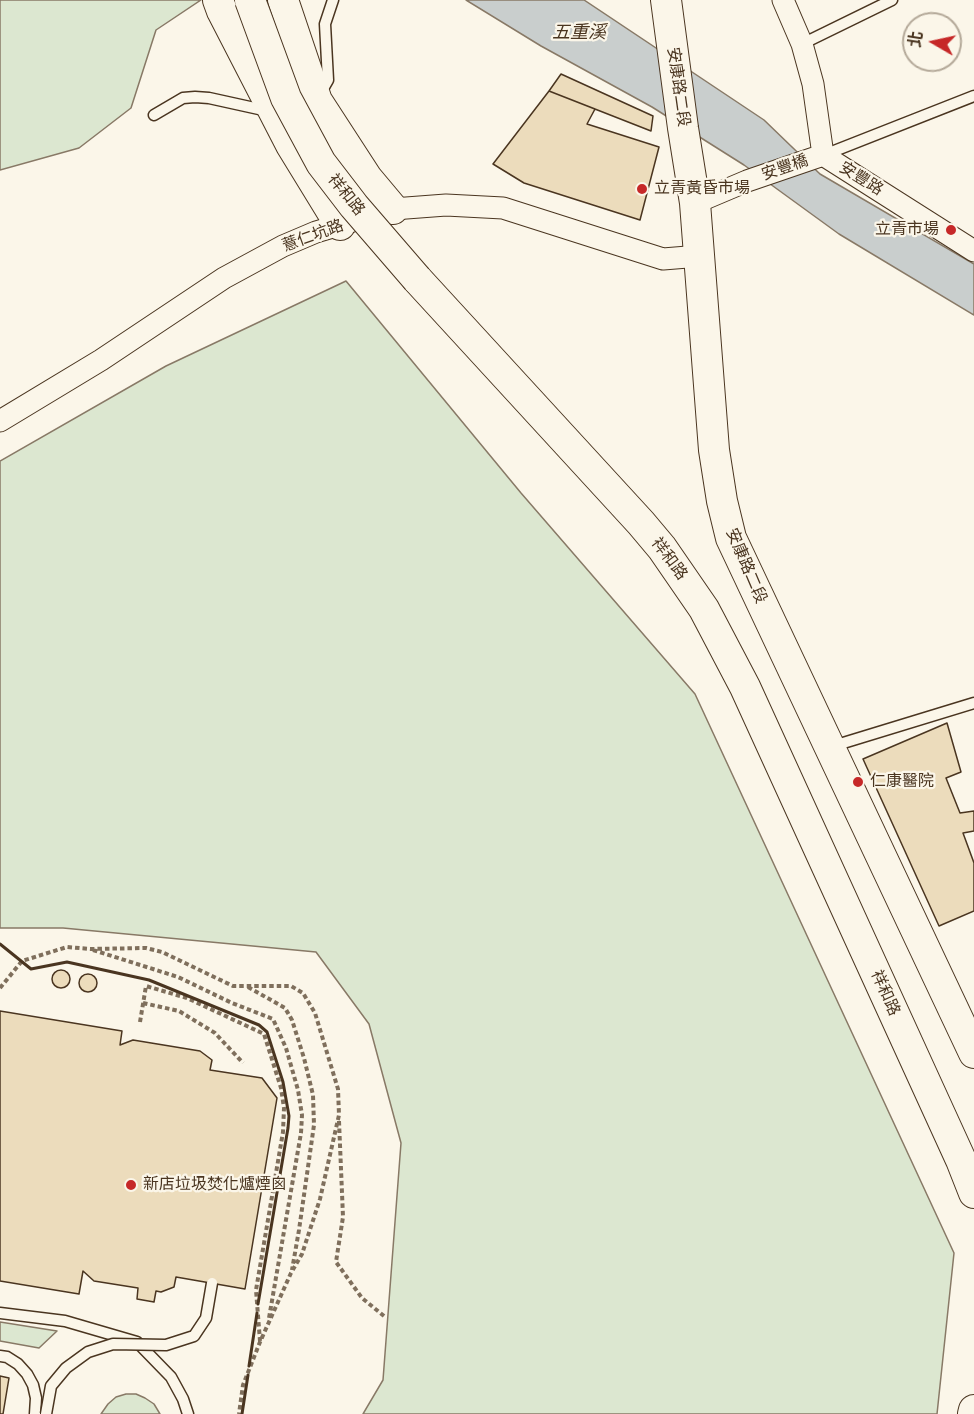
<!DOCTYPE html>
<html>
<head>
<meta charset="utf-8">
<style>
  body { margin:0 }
  #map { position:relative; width:974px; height:1414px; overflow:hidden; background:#fbf6e9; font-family:"Fira Sans","Noto Sans TC",sans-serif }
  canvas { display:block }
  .north { position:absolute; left:902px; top:12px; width:60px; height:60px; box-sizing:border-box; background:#fbf6e9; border:2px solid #b4a999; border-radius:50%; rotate:279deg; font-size:16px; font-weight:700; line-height:24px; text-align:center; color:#4a3520 }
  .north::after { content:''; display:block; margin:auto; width:21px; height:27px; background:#c62828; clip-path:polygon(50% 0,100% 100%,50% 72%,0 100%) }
</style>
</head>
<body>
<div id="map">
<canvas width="974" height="1414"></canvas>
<div class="north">北</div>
</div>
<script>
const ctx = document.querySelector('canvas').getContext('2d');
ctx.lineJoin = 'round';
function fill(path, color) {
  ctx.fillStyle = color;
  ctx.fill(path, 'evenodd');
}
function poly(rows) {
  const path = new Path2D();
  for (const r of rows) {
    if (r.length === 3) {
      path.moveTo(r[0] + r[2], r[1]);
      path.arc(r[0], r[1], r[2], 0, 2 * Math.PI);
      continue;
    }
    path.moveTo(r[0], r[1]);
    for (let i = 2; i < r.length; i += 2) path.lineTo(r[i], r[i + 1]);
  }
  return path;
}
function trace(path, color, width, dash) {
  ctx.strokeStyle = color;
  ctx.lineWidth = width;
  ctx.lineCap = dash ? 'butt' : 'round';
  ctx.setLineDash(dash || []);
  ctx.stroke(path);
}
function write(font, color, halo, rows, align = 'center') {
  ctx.font = font + ' "Fira Sans","Noto Sans TC",sans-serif';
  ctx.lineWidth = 4.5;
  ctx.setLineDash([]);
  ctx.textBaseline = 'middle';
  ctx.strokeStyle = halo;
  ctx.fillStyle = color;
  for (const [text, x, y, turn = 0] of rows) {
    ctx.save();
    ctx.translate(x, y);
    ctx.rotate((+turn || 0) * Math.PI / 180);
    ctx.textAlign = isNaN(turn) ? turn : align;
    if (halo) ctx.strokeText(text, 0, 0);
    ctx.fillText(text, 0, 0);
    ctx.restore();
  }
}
const green = poly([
  [0,0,201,0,156,30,131,108,79,148,0,170,0,0],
  [346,281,521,493,695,694,954,1253,937,1414,363,1414,383,1380,401,1143,369,1024,316,952,63,928,0,928,0,461,166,366,346,281],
  [0,1322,57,1331,39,1348,0,1341,0,1322],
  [126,1394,136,1394,145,1398,154,1404,160,1414,101,1414,108,1404,116,1397,126,1394]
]);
const water = poly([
  [466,0,584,0,764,120,820,174,974,264,974,315,839,234,744,165,652,107,541,46,466,0]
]);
const building = poly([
  [561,74,653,116,651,131,549,91,561,74],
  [549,91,595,109,587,124,659,147,640,220,524,183,493,164,549,91],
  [947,723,961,772,946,778,960,813,974,811,974,831,963,833,974,863,974,911,939,926,863,759,947,723],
  [61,979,9],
  [88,983,9],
  [0,1011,122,1031,120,1045,133,1040,200,1051,212,1060,210,1070,262,1078,277,1098,245,1289,176,1277,174,1287,161,1292,156,1291,154,1302,137,1299,138,1288,94,1281,83,1271,79,1294,0,1281,0,1011],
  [0,1376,9,1378,3,1414,0,1414,0,1376]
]);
const path = poly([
  [93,950,178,977,232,1003,273,1019,286,1048,298,1090,302,1115,301,1133,269,1318],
  [248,987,285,1008,292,1020,304,1058,313,1095,314,1125,299,1230,292,1270],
  [0,988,22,961,67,947,90,949,146,948,162,952,233,986,291,986,303,993,315,1013,338,1089,339,1115,320,1199,302,1254,291,1273,260,1342,243,1385,239,1414],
  [143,1003,179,1011,215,1033,243,1063],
  [140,1022,146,986,187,998,264,1034,281,1088,284,1108,283,1132,256,1290,260,1341],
  [339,1121,343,1217,336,1262,362,1298,384,1316]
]);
const service = poly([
  [802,44,892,0],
  [320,94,328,80,325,24,333,0],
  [154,115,183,98,195,97,209,98,268,111],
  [824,155,974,96],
  [830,747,974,703],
  [0,1313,65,1321,137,1342,171,1377,183,1399,188,1414],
  [0,1356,7,1357,18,1364,27,1374,33,1385,36,1398,35,1414]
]);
const minor = poly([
  [783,0,802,44,813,84,823,155],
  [823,155,974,251],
  [695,203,747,181,823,155],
  [0,421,101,360,224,278,283,246,316,232,393,209,446,205,503,208,663,259,700,256]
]);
const secondary = poly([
  [218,0,222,11,291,145,340,225],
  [283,0,317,101,367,178,393,209],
  [666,0,683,128,695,203,714,450,722,501,731,538,974,1053],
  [417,279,641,523,662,548,704,609,745,687,961,1160,974,1193],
  [973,1414,974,1410]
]);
const serviceBridge = poly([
  [46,1414,51,1386,66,1368,88,1352,113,1344,166,1345,194,1336,206,1318,212,1283]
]);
const secondaryBridge = poly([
  [250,0,286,98,321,163,354,206,417,279]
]);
const wall = poly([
  [0,944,31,969,67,962,149,980,259,1025,267,1032,283,1082,289,1116,288,1128,258,1304],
  [249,1366,257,1313],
  [242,1414,248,1375]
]);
const markers = [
  [642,189,6,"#c62828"],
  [951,230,6,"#c62828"],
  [858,782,6,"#c62828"],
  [131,1185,6,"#c62828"]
];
const streetNames = [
  ["安康路二段",678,87,82],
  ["安豐橋",785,168,-19],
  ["安豐路",861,179,32],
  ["祥和路",346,195,51],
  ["薏仁坑路",313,236,-20],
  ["祥和路",669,559,53],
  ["安康路二段",746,566,67],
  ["祥和路",885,993,66]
];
const poiNames = [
  ["立青黃昏市場",654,189],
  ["立青市場",939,230,"right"],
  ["仁康醫院",870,782],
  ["新店垃圾焚化爐煙囪",143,1185]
];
const waterNames = [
  ["五重溪",579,33]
];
fill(green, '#dce7d0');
trace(green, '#887966', 1.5);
fill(water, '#c9cecd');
trace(water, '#887966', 1.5);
fill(building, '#ecdcbc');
trace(building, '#4a3520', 1.5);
trace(service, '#4a3520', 13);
trace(minor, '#4a3520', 23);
trace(secondary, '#4a3520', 32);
trace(path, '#7f6f5c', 4, [4.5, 3]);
trace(service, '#fbf6e9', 10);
trace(minor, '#fbf6e9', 21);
trace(secondary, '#fbf6e9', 30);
trace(serviceBridge, '#4a3520', 13, []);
trace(secondaryBridge, '#4a3520', 32, []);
trace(serviceBridge, '#fbf6e9', 10);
trace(secondaryBridge, '#fbf6e9', 30);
trace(wall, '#4a3520', 3);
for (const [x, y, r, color] of markers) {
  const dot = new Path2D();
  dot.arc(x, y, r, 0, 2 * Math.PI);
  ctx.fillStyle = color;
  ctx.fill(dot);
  trace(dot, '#fbf6e9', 2);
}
write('16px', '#4a3520', '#fbf6e9', streetNames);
write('16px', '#4a3520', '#fbf6e9', poiNames, 'left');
write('italic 18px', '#4a3520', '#fbf6e9', waterNames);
</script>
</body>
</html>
